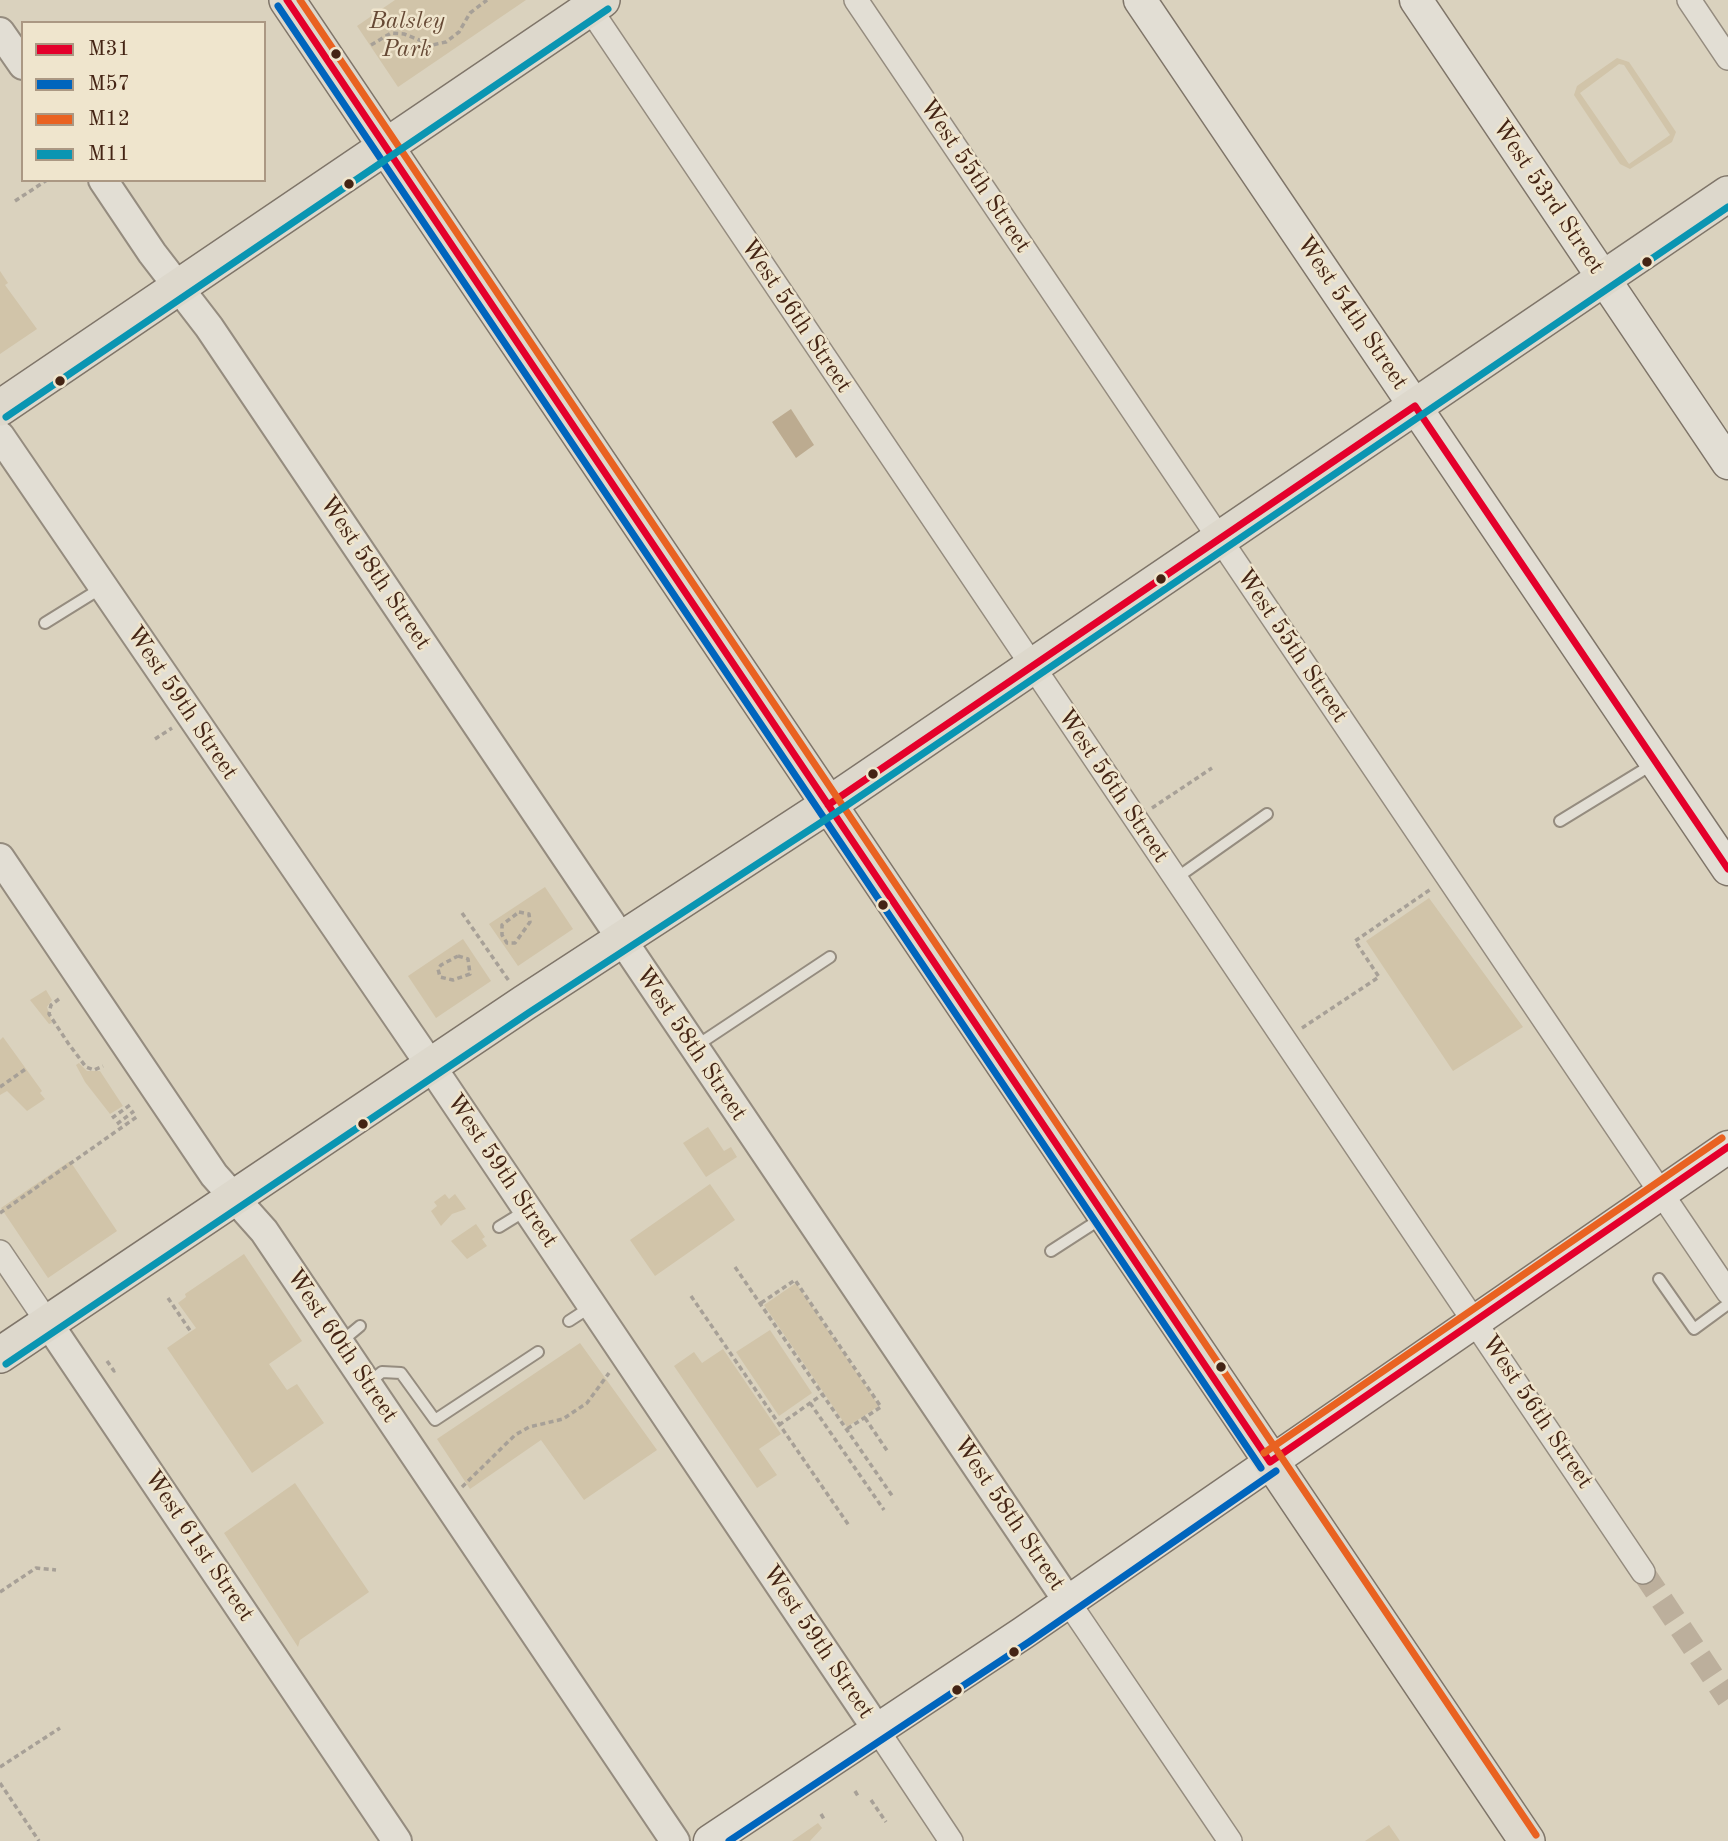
<!DOCTYPE html>
<html>
<head>
<meta charset="utf-8">
<style>
  body { margin:0 }
  #map { position:relative; width:1728px; height:1841px; overflow:hidden; background:#dad2be; font-family:"Old Standard TT",serif }
  canvas { display:block }
  .legend { position:absolute; left:21px; top:21px; width:245px; height:161px; box-sizing:border-box; background:#efe5cd; border:2px solid #ab9883; margin:0; padding:9px 12px; list-style:none; font-size:21px; color:#442414 }
  .legend li { display:flex; align-items:center; gap:14px; height:35px }
  .legend b { width:35px; border:2px solid #ab9883 }
</style>
</head>
<body>
<div id="map">
<canvas width="1728" height="1841"></canvas>
<ul class="legend">
<li><b style="height:9px;background:#e4002b"></b>M31</li>
<li><b style="height:9px;background:#0065bd"></b>M57</li>
<li><b style="height:9px;background:#e96221"></b>M12</li>
<li><b style="height:9px;background:#0a95b2"></b>M11</li>
</ul>
</div>
<script>
const ctx = document.querySelector('canvas').getContext('2d');
ctx.lineJoin = 'round';
function fill(path, color) {
  ctx.fillStyle = color;
  ctx.fill(path, 'evenodd');
}
function poly(rows) {
  const path = new Path2D();
  for (const r of rows) {
    path.moveTo(r[0], r[1]);
    for (let i = 2; i < r.length; i += 2) path.lineTo(r[i], r[i + 1]);
  }
  return path;
}
function trace(path, color, width, dash) {
  ctx.strokeStyle = color;
  ctx.lineWidth = width;
  ctx.lineCap = dash ? 'butt' : 'round';
  ctx.setLineDash(dash || []);
  ctx.stroke(path);
}
function write(font, color, halo, rows, align = 'center') {
  ctx.font = font + ' "Old Standard TT",serif';
  ctx.lineWidth = 5;
  ctx.setLineDash([]);
  ctx.textBaseline = 'middle';
  ctx.strokeStyle = halo;
  ctx.fillStyle = color;
  for (const [text, x, y, turn = 0] of rows) {
    ctx.save();
    ctx.translate(x, y);
    ctx.rotate((+turn || 0) * Math.PI / 180);
    ctx.textAlign = isNaN(turn) ? turn : align;
    if (halo) ctx.strokeText(text, 0, 0);
    ctx.fillText(text, 0, 0);
    ctx.restore();
  }
}
const green = poly([
  [395,0,526,0,398,87,357,26],
  [1617,58,1629,62,1676,132,1672,142,1630,169,1620,164,1574,95,1577,86],
  [1619,64,1624,65,1670,135,1629,164,1580,93],
  [0,271,8,283,5,285,37,329,0,354],
  [545,887,573,929,518,966,489,924],
  [1429,898,1523,1027,1453,1071,1366,941],
  [463,939,491,981,436,1018,408,976],
  [46,990,52,1000,47,1007,52,1023,49,1024,30,1000],
  [3,1037,42,1091,40,1093,45,1099,27,1111,7,1091,0,1095,0,1040],
  [79,1063,87,1071,100,1071,123,1106,110,1114,85,1082,76,1065],
  [708,1127,724,1151,731,1147,737,1157,706,1177,683,1143],
  [70,1161,117,1231,48,1278,1,1208],
  [710,1184,735,1220,655,1276,630,1240],
  [445,1194,449,1199,455,1194,466,1209,452,1214,441,1226,431,1211,437,1206,434,1202],
  [476,1224,485,1237,482,1239,487,1246,467,1259,451,1241],
  [244,1254,302,1341,269,1364,287,1390,297,1384,324,1423,252,1473,167,1348,196,1328,178,1303,186,1297,185,1294],
  [796,1283,879,1406,847,1427,764,1305],
  [770,1330,812,1393,779,1416,736,1352],
  [580,1343,657,1450,584,1500,541,1440,470,1489,437,1439],
  [723,1349,781,1434,759,1449,777,1475,757,1488,674,1366,694,1352,702,1363],
  [295,1483,369,1592,300,1640,298,1647,224,1533],
  [818,1823,822,1828,810,1841,792,1841],
  [1389,1825,1400,1841,1365,1841]
]);
const water = poly([
  [791,409,814,445,796,458,772,422]
]);
const minorTunnel = poly([
  [1643,1572,1728,1699]
]);
const path = poly([
  [371,45,391,33,404,34,432,45,446,42,459,32,470,13,487,0],
  [15,201,47,180],
  [155,739,172,728],
  [1152,808,1212,768],
  [519,912,529,914,530,922,515,943,507,943,502,935,502,925,519,912],
  [462,913,509,981],
  [458,956,468,959,470,974,453,980,440,977,438,969,441,965,458,956],
  [59,999,51,1005,49,1014,68,1043,86,1067,94,1070,103,1066],
  [1302,1028,1379,977,1355,941,1431,889],
  [0,1087,27,1068],
  [112,1118,130,1105],
  [117,1124,134,1111],
  [0,1213,138,1116],
  [735,1267,893,1497],
  [691,1296,850,1527],
  [168,1298,191,1332],
  [761,1303,795,1280,881,1407,847,1429],
  [107,1361,114,1371,116,1370],
  [810,1403,884,1510],
  [865,1418,888,1452],
  [779,1425,823,1394],
  [462,1487,515,1435,529,1427,563,1419,587,1403,609,1373],
  [0,1592,36,1568,56,1570],
  [0,1767,60,1728],
  [0,1783,39,1841],
  [855,1791,858,1796],
  [871,1800,886,1822],
  [821,1814,824,1819]
]);
const service = poly([
  [45,623,103,587],
  [1560,821,1653,764],
  [1175,879,1267,814],
  [696,1046,830,957],
  [499,1227,525,1211],
  [1051,1251,1102,1218],
  [1659,1279,1694,1329,1728,1304],
  [569,1321,592,1306],
  [342,1341,360,1326],
  [367,1384,382,1372,401,1373,435,1420,538,1352]
]);
const minor = poly([
  [584,0,1643,1572],
  [856,0,1728,1292],
  [1689,0,1728,58],
  [0,1252,48,1323],
  [1067,1600,1230,1841],
  [876,1728,951,1841]
]);
const tertiary = poly([
  [0,32,23,65],
  [103,180,152,253,209,327,1067,1600],
  [0,436,431,1066,876,1728],
  [0,858,214,1175,264,1231,675,1841],
  [48,1323,397,1841]
]);
const secondary = poly([
  [1140,0,1728,869],
  [1416,0,1728,463],
  [710,1841,1023,1633,1728,1147]
]);
const primary = poly([
  [287,0,1527,1841],
  [0,408,602,0],
  [0,1355,524,1003,828,805,1728,194]
]);
const bus1 = poly([
  [287,0,1270,1462,1728,1147],
  [1415,406,1728,869],
  [828,805,1415,406]
]);
const bus2 = poly([
  [278,6,1261,1468],
  [729,1841,1029,1642,1276,1471]
]);
const bus3 = poly([
  [300,0,1536,1835],
  [1264,1453,1722,1138]
]);
const bus4 = poly([
  [6,417,608,9],
  [6,1364,530,1012,834,814,1728,207]
]);
const markers = [
  [336,54,6,"#442414"],
  [349,184,6,"#442414"],
  [1647,262,6,"#442414"],
  [60,381,6,"#442414"],
  [1161,579,6,"#442414"],
  [873,774,6,"#442414"],
  [883,905,6,"#442414"],
  [363,1124,6,"#442414"],
  [1221,1367,6,"#442414"],
  [1014,1652,6,"#442414"],
  [957,1690,6,"#442414"]
];
const parkNames = [
  ["Balsley",407,22],
  ["Park",407,50]
];
const streetNames = [
  ["West 55th Street",975,176,56],
  ["West 53rd Street",1548,197,56],
  ["West 54th Street",1352,313,56],
  ["West 56th Street",796,316,56],
  ["West 58th Street",375,573,56],
  ["West 55th Street",1292,646,56],
  ["West 59th Street",182,703,56],
  ["West 56th Street",1113,786,56],
  ["West 58th Street",691,1044,56],
  ["West 59th Street",502,1171,56],
  ["West 60th Street",342,1346,56],
  ["West 56th Street",1537,1412,56],
  ["West 58th Street",1009,1514,56],
  ["West 61st Street",199,1546,56],
  ["West 59th Street",818,1642,56]
];
fill(green, '#d1c4a9');
fill(water, '#bcab90');
trace(minorTunnel, '#bcaf9c', 23, [23, 11]);
trace(service, '#958c7f', 14);
trace(minor, '#958c7f', 26);
trace(tertiary, '#958c7f', 32);
trace(secondary, '#7f7569', 35);
trace(primary, '#7f7569', 38);
trace(path, '#a7a097', 3.5, [5, 3.5]);
trace(service, '#e2ded4', 10);
trace(minor, '#e2ded4', 23);
trace(tertiary, '#e2ded4', 28);
trace(secondary, '#e2ded4', 32);
trace(primary, '#ddd8cc', 35);
trace(bus1, '#e4002b', 7);
trace(bus2, '#0065bd', 7);
trace(bus3, '#e96221', 7);
trace(bus4, '#0a95b2', 7);
for (const [x, y, r, color] of markers) {
  const dot = new Path2D();
  dot.arc(x, y, r, 0, 2 * Math.PI);
  ctx.fillStyle = color;
  ctx.fill(dot);
  trace(dot, '#efe5cd', 2.5);
}
write('italic 24px', '#664935', '#efe5cd', parkNames);
write('24px', '#442414', '#efe5cd', streetNames);
</script>
</body>
</html>
